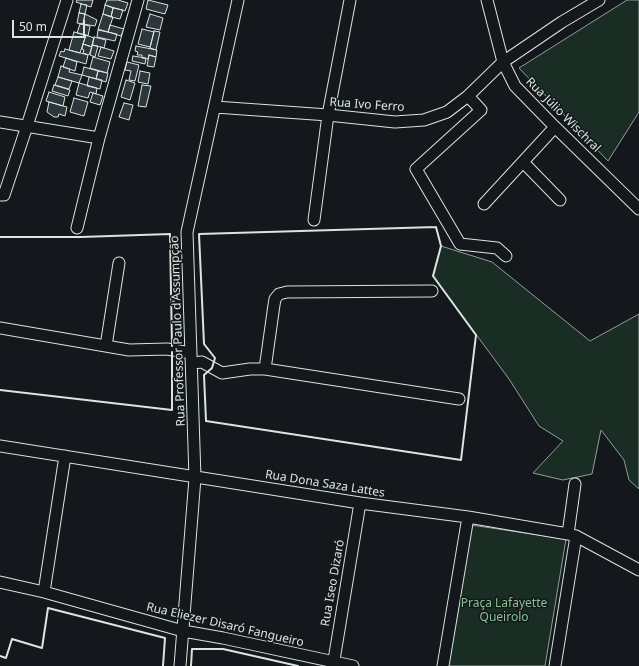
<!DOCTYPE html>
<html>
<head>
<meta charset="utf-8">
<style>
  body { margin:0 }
  #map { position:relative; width:639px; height:666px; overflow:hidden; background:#14181c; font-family:"Noto Sans",sans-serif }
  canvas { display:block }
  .scale { position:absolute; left:12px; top:20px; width:73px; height:18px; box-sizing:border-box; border:2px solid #d8e6dc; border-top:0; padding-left:5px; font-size:12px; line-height:14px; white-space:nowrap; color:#d8e6dc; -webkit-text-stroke:3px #14181c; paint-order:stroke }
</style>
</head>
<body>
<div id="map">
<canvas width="639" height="666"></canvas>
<div class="scale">50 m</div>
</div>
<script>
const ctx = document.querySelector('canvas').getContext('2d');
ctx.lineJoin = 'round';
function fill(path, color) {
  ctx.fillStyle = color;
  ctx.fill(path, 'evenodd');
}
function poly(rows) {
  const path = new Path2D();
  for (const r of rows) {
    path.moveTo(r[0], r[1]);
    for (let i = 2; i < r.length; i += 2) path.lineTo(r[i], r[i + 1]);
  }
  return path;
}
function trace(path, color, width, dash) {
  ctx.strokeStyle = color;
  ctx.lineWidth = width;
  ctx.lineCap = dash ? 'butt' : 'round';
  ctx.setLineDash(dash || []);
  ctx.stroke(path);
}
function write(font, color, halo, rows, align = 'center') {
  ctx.font = font + ' "Noto Sans",sans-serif';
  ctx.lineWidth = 3;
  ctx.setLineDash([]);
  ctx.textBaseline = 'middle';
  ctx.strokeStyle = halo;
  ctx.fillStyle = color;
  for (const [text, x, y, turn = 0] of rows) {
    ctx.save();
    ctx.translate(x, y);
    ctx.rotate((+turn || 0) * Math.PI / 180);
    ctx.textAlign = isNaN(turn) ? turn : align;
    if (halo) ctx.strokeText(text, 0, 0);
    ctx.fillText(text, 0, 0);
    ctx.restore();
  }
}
const green = poly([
  [627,0,639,0,639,112,608,161,519,68,627,0],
  [441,246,492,262,590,341,639,314,639,489,629,480,624,460,601,430,592,474,563,480,533,473,563,441,539,426,509,379,433,276,441,246],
  [471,525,566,539,545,666,444,666,471,525]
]);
const building = poly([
  [77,0,93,0,91,7,76,2,77,0],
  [107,0,118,0,128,3,125,11,105,5,107,0],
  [148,0,168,5,165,14,146,9,148,0],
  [81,4,87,5,85,14,79,13,81,4],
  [105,5,113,8,111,17,103,14,105,5],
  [113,8,123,10,120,19,111,17,113,8],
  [79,13,85,14,83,24,77,23,79,13],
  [85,14,97,20,95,26,83,24,85,14],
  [103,14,113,17,108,32,98,29,103,14],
  [150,14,163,18,160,30,146,27,150,14],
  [80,24,90,26,88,36,77,33,80,24],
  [110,25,124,29,121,36,108,32,110,25],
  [142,29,154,32,150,47,138,44,142,29],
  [98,30,117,34,115,41,97,37,98,30],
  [154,31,160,32,156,50,150,48,154,31],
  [74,32,86,35,80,53,69,50,74,32],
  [86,35,94,38,92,47,83,44,86,35],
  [94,37,106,40,104,48,92,45,94,37],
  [83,44,92,47,89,55,83,53,84,50,82,49,83,44],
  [92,45,98,46,95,57,90,55,92,45],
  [136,46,157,50,156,57,149,55,148,59,142,58,142,55,137,55,138,52,135,51,136,46],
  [101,47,114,51,111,59,98,56,101,47],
  [65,49,88,55,86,64,59,56,61,51,64,52,65,49],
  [149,55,156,57,154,67,147,66,149,55],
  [133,56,146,58,145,64,132,61,133,56],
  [93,57,110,62,107,73,90,68,93,57],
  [66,58,77,62,75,71,63,67,66,58],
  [127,62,139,65,135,81,129,80,131,71,125,70,127,62],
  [61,66,70,69,69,72,82,75,79,83,58,77,61,66],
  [84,67,98,71,96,79,82,75,84,67],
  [98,71,108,73,106,82,96,79,98,71],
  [140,71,150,73,148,84,138,82,140,71],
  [58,77,72,81,69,89,55,85,58,77],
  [89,77,102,80,100,89,87,86,89,77],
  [126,80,135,83,130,100,121,97,126,80],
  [79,83,97,88,96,94,90,92,88,98,76,95,79,83],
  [54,85,70,90,68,96,52,91,54,85],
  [142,85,151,86,146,107,138,106,142,85],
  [49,92,65,97,63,106,46,101,49,92],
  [93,93,103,96,100,105,90,102,93,93],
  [74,98,88,102,84,116,70,112,74,98],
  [49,102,67,107,65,116,59,114,58,117,54,117,47,112,49,102],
  [124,103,133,105,129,120,119,117,124,103]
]);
const minor = poly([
  [487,0,503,62,515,86,555,127,639,209],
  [468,96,481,110,416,169,460,244,497,248,506,256],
  [215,107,328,115,395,122,424,120,447,112,468,96,503,62,562,22,599,0],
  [0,122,99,138],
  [523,162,560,200],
  [0,195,4,195,27,126,67,0],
  [484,204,555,127],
  [314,220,328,115,350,0],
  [77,228,99,138,138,0],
  [0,328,129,350,167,349,191,353],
  [106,346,119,263],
  [192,363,202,362,222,373,250,369,265,369,459,399],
  [265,369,274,305,275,299,279,294,287,292,432,291],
  [0,446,360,503,468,517,568,534,576,536,639,570],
  [568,534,575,484],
  [0,582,44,592,183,631,223,638,353,666],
  [44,592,65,456],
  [180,666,195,478,187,232,238,0],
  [333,666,360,503],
  [443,666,468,517],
  [555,666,576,536]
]);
const wall = poly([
  [436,227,441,246,433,276,476,335,461,460,206,421,204,375,212,368,215,358,204,344,199,234,436,227],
  [0,237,81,237,170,234,172,346],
  [0,390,172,410,172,352],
  [0,656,6,658,12,639,42,648,48,608,165,638,163,666],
  [191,666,192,649,223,649,298,666]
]);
const streetNames = [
  ["Rua Ivo Ferro",367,105,4],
  ["Rua Júlio Wischral",563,115,45],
  ["Rua Professor Paulo d'Assumpção",178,331,-92],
  ["Rua Dona Saza Lattes",325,484,9],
  ["Rua Iseo Dizaró",333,583,-80],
  ["Rua Eliezer Disaró Fangueiro",225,625,13]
];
const parkNames = [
  ["Praça Lafayette",504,604],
  ["Queirolo",504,618]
];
fill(green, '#1a2d24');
trace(green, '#939e99', 1);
fill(building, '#2c363c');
trace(building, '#d8e6dc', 1);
trace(minor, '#d8e6dc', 13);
trace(minor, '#14181c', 11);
trace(wall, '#d8e6dc', 2);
write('12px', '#d8e6dc', '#14181c', streetNames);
write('12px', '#8ac095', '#14181c', parkNames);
</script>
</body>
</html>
